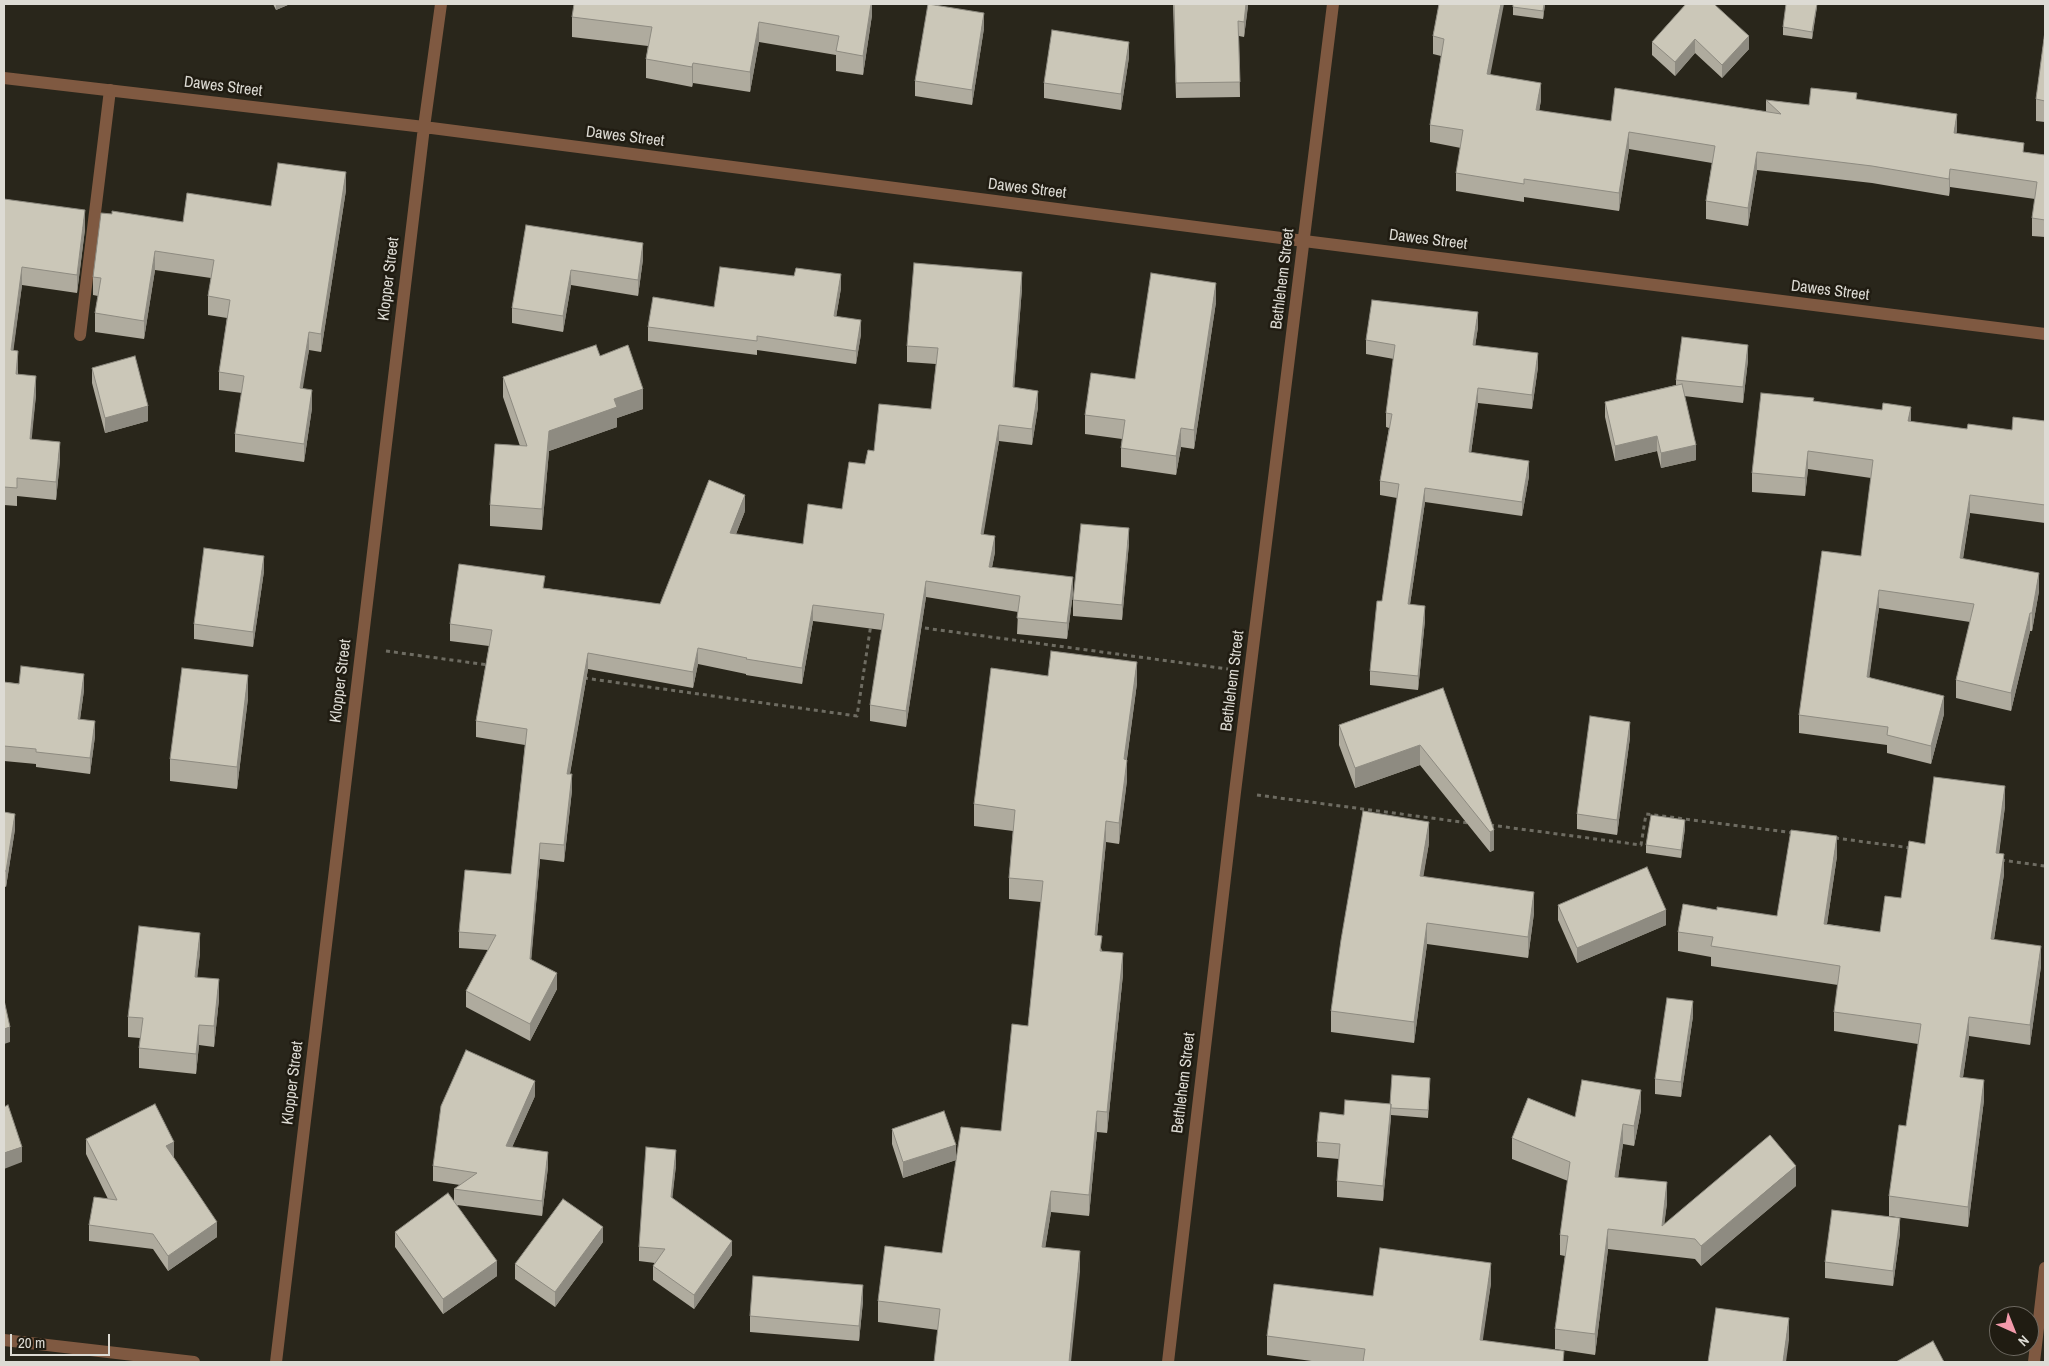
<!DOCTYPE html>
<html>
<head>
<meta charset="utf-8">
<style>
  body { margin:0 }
  #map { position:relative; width:2049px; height:1366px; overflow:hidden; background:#29261b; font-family:"Archivo Narrow",sans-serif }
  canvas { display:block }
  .frame { position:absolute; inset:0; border:5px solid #dddbd4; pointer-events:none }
  .north { position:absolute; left:1989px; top:1306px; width:50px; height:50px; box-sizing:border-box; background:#201c12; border:1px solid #6c6860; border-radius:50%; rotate:136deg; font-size:14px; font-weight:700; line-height:20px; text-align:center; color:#dddbd4 }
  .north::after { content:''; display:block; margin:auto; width:18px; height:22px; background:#f39aab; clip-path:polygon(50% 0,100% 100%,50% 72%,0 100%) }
  .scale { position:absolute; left:10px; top:1334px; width:100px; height:22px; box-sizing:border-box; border:2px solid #dddbd4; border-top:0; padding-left:6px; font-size:15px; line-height:18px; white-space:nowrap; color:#dddbd4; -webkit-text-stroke:4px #201c12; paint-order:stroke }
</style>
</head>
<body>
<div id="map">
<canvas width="2049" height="1366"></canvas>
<div class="frame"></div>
<div class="north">N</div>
<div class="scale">20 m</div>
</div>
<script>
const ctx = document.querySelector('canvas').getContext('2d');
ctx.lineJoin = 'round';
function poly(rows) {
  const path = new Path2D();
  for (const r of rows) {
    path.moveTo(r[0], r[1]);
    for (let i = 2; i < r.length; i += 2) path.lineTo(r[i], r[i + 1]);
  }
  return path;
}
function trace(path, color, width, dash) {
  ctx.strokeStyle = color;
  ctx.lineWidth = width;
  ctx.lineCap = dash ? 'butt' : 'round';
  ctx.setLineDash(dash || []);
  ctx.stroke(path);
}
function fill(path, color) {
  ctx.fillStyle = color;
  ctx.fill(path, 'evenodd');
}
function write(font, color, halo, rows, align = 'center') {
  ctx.font = font + ' "Archivo Narrow",sans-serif';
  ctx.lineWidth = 5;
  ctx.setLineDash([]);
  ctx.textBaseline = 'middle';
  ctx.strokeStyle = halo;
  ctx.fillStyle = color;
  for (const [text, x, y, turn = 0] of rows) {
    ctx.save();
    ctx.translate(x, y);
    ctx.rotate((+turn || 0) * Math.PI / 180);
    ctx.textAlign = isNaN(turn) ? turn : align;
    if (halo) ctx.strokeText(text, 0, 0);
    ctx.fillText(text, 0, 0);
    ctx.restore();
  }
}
const path = poly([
  [917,627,1228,669],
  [386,651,488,665],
  [584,678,857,716,871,624],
  [1257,795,1469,823],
  [1490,825,1641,845,1646,814,1794,833],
  [1835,838,1911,848],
  [2001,860,2045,866]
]);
const lane = poly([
  [80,335,110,90]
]);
const street = poly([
  [4,78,424,127,1304,241,2045,334],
  [4,1340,194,1362],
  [276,1362,424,127,441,4],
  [1168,1362,1235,792,1333,4],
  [2034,1362,2045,1268]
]);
const wall = poly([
  [273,4,290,4,276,10],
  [872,4,872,15,863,75,836,71,836,55,759,42,750,92,693,83,692,87,646,78,646,59,648,46,572,37,572,17],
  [1173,4,1248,4,1244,37,1239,36,1240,97,1176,98],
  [1439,4,1491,75,1541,100,1539,111,1611,121,1766,112,1766,100,1809,105,1857,99,1956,133,2024,152,2045,155,2045,237,2032,236,2032,218,2035,199,1950,187,1949,196,1872,183,1757,170,1748,226,1706,219,1706,201,1712,163,1629,149,1619,211,1524,197,1524,202,1456,191,1456,173,1461,148,1430,142,1430,125,1441,56,1433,54,1433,36],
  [1545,4,1543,19,1513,15,1513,7],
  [1686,4,1749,49,1722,78,1695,53,1675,76,1652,55,1652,42],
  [1817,4,1812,39,1783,35,1783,27],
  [984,28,972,105,915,96,915,81],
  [2045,31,2045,122,2036,121,2036,99],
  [1129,57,1121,110,1044,98,1044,83],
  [346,190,321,352,309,350,302,388,312,408,304,462,235,452,235,434,242,393,219,390,219,372,227,318,208,315,208,296,211,278,155,270,144,339,95,332,95,313,98,296,93,295,93,277,183,222,271,206],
  [4,199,85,229,77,293,22,285,13,350,18,369,18,374,36,395,31,439,60,460,56,500,17,496,17,506,4,505],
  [526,225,643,259,638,296,571,285,563,332,512,323,512,308],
  [841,288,836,317,861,334,856,364,757,350,757,355,648,341,648,327,714,307],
  [1022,288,1014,388,1038,407,1032,445,999,441,983,534,995,552,992,567,1073,593,1067,639,1017,634,1018,612,926,597,906,727,870,721,870,705,882,630,813,621,802,684,746,675,746,674,698,664,693,688,588,669,570,774,572,790,564,862,540,859,531,959,557,989,530,1041,466,1007,466,991,488,950,459,948,459,932,511,874,525,745,476,737,476,721,489,646,450,641,450,624,545,588,660,604,745,511,736,534,803,544,842,509,865,464,874,451,931,409,936,364,907,362,907,346],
  [1216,302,1194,449,1181,447,1176,475,1121,467,1121,448,1122,439,1085,434,1085,415,1135,379],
  [1478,327,1475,346,1538,367,1532,409,1478,403,1471,453,1529,476,1522,516,1425,502,1410,604,1425,620,1418,690,1370,685,1370,671,1382,601,1397,498,1380,495,1380,481,1389,428,1386,427,1386,413,1394,359,1366,354,1366,340],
  [600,356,643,409,617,418,617,427,549,451,542,530,490,526,490,505,520,446,503,397,503,377],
  [1748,360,1743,403,1684,396,1696,460,1661,468,1657,451,1615,461,1605,417,1605,402,1676,385,1676,380],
  [92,368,148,421,105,433,92,383],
  [1814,402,1911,422,1967,429,2012,430,2045,421,2045,523,1970,513,1963,559,2039,591,2032,631,2030,631,2011,711,1956,698,1956,680,1970,622,1879,608,1869,677,1944,714,1931,764,1887,753,1887,745,1799,733,1799,715,1861,556,1871,478,1808,469,1805,496,1752,492,1752,473],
  [1129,543,1122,620,1073,616,1073,600],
  [264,571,253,647,194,639,194,624],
  [1048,676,1137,683,1127,759,1127,780,1119,844,1106,842,1097,935,1102,951,1123,974,1107,1133,1097,1132,1089,1216,1051,1212,1045,1248,1080,1272,938,1330,878,1322,878,1301,942,1253,1001,1131,1028,1026,1041,902,1009,899,1009,878,1013,831,974,826,974,804],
  [4,682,84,690,80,719,95,736,90,774,36,767,36,764,4,761],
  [1443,688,1494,830,1494,850,1490,852,1420,765,1355,788,1339,745,1339,725],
  [248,698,237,789,170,781,170,759],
  [1630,737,1617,835,1577,829,1577,814],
  [2005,806,1999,854,2004,874,1994,939,2041,966,2030,1045,1969,1036,1963,1077,1984,1100,1968,1227,1889,1216,1889,1196,1906,1126,1918,1044,1834,1031,1834,1012,1838,985,1711,966,1711,957,1678,951,1678,932,1717,910,1777,916,1837,856,1827,924,1880,932,1901,898,1925,844],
  [4,812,15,829,6,887,4,886],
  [1685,828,1681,858,1646,853,1646,845],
  [1429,843,1423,876,1534,913,1528,958,1427,944,1414,1043,1331,1032,1331,1011],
  [1558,905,1666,925,1577,963,1558,920],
  [200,953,197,977,219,999,214,1047,199,1045,196,1074,139,1068,139,1048,140,1038,128,1037,128,1017],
  [1693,1016,1681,1097,1655,1094,1655,1079],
  [1430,1085,1428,1118,1391,1115,1383,1201,1337,1197,1337,1181,1339,1159,1317,1157,1317,1142,1344,1115,1390,1104],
  [535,1096,512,1147,548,1167,542,1216,457,1205,497,1276,443,1314,395,1247,395,1232,454,1201,454,1189,460,1185,433,1181,433,1166],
  [1641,1110,1634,1146,1623,1144,1618,1178,1667,1203,1664,1224,1796,1186,1701,1266,1695,1259,1608,1249,1595,1355,1555,1349,1555,1329,1565,1256,1560,1255,1560,1235,1568,1181,1512,1159,1512,1138,1575,1117],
  [892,1129,956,1160,903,1178,892,1144],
  [86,1139,174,1157,173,1158,217,1237,168,1271,153,1249,89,1241,89,1225,108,1199,86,1154],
  [676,1165,672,1198,732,1255,694,1309,653,1280,653,1266,655,1263,639,1261,639,1247],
  [1900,1233,1893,1286,1825,1278,1825,1262],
  [603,1242,555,1307,515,1279,515,1264],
  [1491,1283,1482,1341,1564,1362,1319,1362,1267,1355,1267,1336,1373,1296],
  [863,1301,859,1341,750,1332,750,1316]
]);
const shadedWall = poly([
  [276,4,290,4,276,10],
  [871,4,872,4,872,15,863,75,863,56],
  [1246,4,1248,4,1248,7,1244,37,1244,22],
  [1501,4,1504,4,1487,92,1487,74],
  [1544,4,1545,4,1543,19,1543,11],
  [1817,4,1817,7,1812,39,1812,32],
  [984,13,984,28,972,105,972,90],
  [759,22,759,42,750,92,750,72],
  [1749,36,1749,49,1722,78,1722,65],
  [1695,39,1695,53,1675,76,1675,62],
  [1129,42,1129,57,1121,110,1121,94],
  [693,63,693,83,692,87,692,67],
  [1541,83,1541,100,1536,128,1536,110],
  [1957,114,1957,131,1954,151,1954,133],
  [1629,132,1629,149,1619,211,1619,193],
  [1757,152,1757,170,1748,226,1748,208],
  [1950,169,1950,187,1949,196,1949,179],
  [346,172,346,190,321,352,321,334],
  [85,210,85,229,77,293,77,275],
  [643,243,643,259,638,296,638,280],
  [155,251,155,270,144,339,144,321],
  [22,267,22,285,11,369,11,350],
  [571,270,571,285,563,332,563,316],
  [1022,272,1022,288,1013,403,1013,387],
  [841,274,841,288,834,330,834,316],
  [1216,283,1216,302,1194,449,1194,430],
  [1478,312,1478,327,1473,360,1473,345],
  [861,320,861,334,856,364,856,351],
  [309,332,309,350,300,406,300,388],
  [1748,345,1748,360,1743,403,1743,387],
  [18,351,18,369,16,392,16,374],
  [1538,353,1538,367,1532,409,1532,395],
  [36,376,36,395,30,457,30,439],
  [1478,388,1478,403,1469,467,1469,452],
  [643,389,643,409,617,418,617,427,549,451,542,530,542,509,549,431,614,399],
  [312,390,312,408,304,462,304,444],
  [1038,391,1038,407,1032,445,1032,429],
  [148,406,148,421,105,433,105,418],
  [1911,407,1911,425,1908,421],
  [999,425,999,441,981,550,981,534],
  [1181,428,1181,447,1176,475,1176,456],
  [1657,436,1657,451,1615,461,1615,446],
  [60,442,60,460,56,500,56,482],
  [1696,445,1696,460,1661,468,1661,453],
  [1808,451,1808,469,1805,496,1805,478],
  [1529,461,1529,476,1522,516,1522,502],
  [1425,488,1425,502,1408,618,1408,604],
  [745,495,745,511,730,549,730,533],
  [1970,495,1970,513,1960,576,1960,558],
  [1129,528,1129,543,1122,620,1122,605],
  [995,536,995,552,989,583,989,567],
  [264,556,264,571,253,647,253,632],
  [2039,573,2039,591,2032,631,2032,613],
  [1073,577,1073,593,1067,639,1067,623],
  [926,581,926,597,906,727,906,711],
  [1879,590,1879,608,1867,695,1867,677],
  [813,605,813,621,802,684,802,668],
  [1425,606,1425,620,1418,690,1418,676],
  [2030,613,2030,631,2011,711,2011,693],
  [698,648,698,664,693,688,693,672],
  [588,653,588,669,567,790,567,774],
  [1137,662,1137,683,1124,780,1124,759],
  [84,674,84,690,78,734,78,719],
  [248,675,248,698,237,789,237,767],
  [1944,696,1944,714,1931,764,1931,746],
  [95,721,95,736,90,774,90,758],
  [1630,722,1630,737,1617,835,1617,820],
  [1420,745,1420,765,1355,788,1355,768],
  [1127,760,1127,780,1119,844,1119,823],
  [572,774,572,790,564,862,564,845],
  [2005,786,2005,806,1996,873,1996,853],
  [15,814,15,829,6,887,6,871],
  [1685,820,1685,828,1681,858,1681,850],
  [1106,821,1106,842,1095,956,1095,935],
  [1429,822,1429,843,1420,897,1420,876],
  [1494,830,1494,850,1490,852,1490,832],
  [1837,836,1837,856,1824,944,1824,924],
  [540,843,540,859,530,975,530,959],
  [2004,854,2004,874,1991,959,1991,939],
  [1534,892,1534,913,1528,958,1528,937],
  [1666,910,1666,925,1577,963,1577,948],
  [1427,923,1427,944,1414,1043,1414,1022],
  [200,933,200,953,195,997,195,977],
  [2041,946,2041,966,2030,1045,2030,1025],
  [1123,953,1123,974,1107,1133,1107,1112],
  [557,973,557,989,530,1041,530,1024],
  [219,979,219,999,214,1047,214,1026],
  [1693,1001,1693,1016,1681,1097,1681,1082],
  [1969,1017,1969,1036,1960,1097,1960,1077],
  [199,1025,199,1045,196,1074,196,1054],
  [10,1027,10,1042,4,1044,4,1029],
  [1984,1080,1984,1100,1968,1227,1968,1207],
  [535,1081,535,1096,506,1161,506,1146],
  [1641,1090,1641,1110,1634,1146,1634,1126],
  [1391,1104,1391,1119,1383,1201,1383,1186],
  [1097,1111,1097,1132,1089,1216,1089,1195],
  [1623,1124,1623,1144,1615,1198,1615,1177],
  [174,1142,174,1157,166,1161,166,1146],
  [956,1145,956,1160,903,1178,903,1162],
  [22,1147,22,1162,4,1169,4,1153],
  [676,1150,676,1165,671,1211,671,1197],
  [548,1152,548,1167,542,1216,542,1201],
  [1796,1166,1796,1186,1701,1266,1701,1246],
  [1667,1182,1667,1203,1663,1235,1662,1226],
  [1051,1191,1051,1212,1042,1268,1042,1247],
  [1900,1218,1900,1233,1893,1286,1893,1271],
  [217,1222,217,1237,168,1271,168,1256],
  [603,1227,603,1242,555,1307,555,1292],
  [1608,1229,1608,1249,1595,1355,1595,1334],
  [732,1241,732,1255,694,1309,694,1295],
  [1080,1251,1080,1272,1071,1362,1069,1362],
  [497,1261,497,1276,443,1314,443,1299],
  [1491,1263,1491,1283,1480,1360,1480,1340],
  [863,1285,863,1301,859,1341,859,1326],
  [1789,1318,1789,1340,1786,1362,1783,1362]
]);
const building = poly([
  [574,4,871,4,863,56,836,51,839,36,759,22,750,72,693,63,692,67,646,59,652,27,572,17,574,4],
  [928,4,984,13,972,90,915,81,928,4],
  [1174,4,1246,4,1244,22,1238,21,1240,82,1176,83,1174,4],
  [1439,4,1501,4,1487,74,1541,83,1536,110,1611,121,1615,88,1781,114,1766,100,1809,105,1811,88,1857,93,1856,99,1957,114,1954,133,2024,143,2023,152,2045,155,2045,220,2032,218,2037,182,1950,169,1949,179,1872,166,1757,152,1748,208,1706,201,1715,146,1629,132,1619,193,1524,179,1524,184,1456,173,1463,130,1430,125,1444,39,1433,36,1439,4],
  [1513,4,1544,4,1543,11,1513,7,1513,4],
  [1686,4,1714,4,1749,36,1722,65,1695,39,1675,62,1652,42,1686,4],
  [1786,4,1817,4,1812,32,1783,27,1786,4],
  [1052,30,1129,42,1121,94,1044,83,1052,30],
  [2045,31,2045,101,2036,99,2045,31],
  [278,163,346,172,321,334,309,332,300,388,312,390,304,444,235,434,244,376,219,372,230,300,208,296,214,260,155,251,144,321,95,313,101,278,93,277,101,213,112,214,112,211,183,222,187,193,271,206,278,163],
  [4,199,85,210,77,275,22,267,11,350,18,351,16,374,36,376,30,439,60,442,56,482,17,478,17,488,4,487,4,199],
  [526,225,643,243,638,280,571,270,563,316,512,308,526,225],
  [914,263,1022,272,1013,387,1038,391,1032,429,999,425,981,534,995,536,989,567,1073,577,1067,623,1017,618,1020,596,926,581,906,711,870,705,884,614,813,605,802,668,746,659,747,658,698,648,693,672,588,653,567,774,572,774,564,845,540,843,530,959,557,973,530,1024,466,991,496,935,459,932,465,870,511,874,527,729,476,721,492,630,450,624,459,564,545,576,543,588,660,604,709,480,745,495,730,533,803,544,808,504,842,509,849,462,865,464,868,450,874,451,879,404,931,409,938,348,907,346,914,263],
  [720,267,794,276,796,268,841,274,834,316,861,320,856,351,757,336,757,341,648,327,653,297,714,307,720,267],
  [1151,273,1216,283,1194,430,1181,428,1176,456,1121,448,1125,420,1085,415,1091,373,1135,379,1151,273],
  [1372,300,1478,312,1473,345,1538,353,1532,395,1478,388,1469,452,1529,461,1522,502,1425,488,1408,604,1425,606,1418,676,1370,671,1377,601,1382,601,1399,484,1380,481,1392,414,1386,413,1395,345,1366,340,1372,300],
  [1682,337,1748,345,1743,387,1676,380,1682,337],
  [596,345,600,356,628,345,643,389,614,399,617,407,549,431,542,509,490,505,495,444,527,446,503,377,596,345],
  [135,356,148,406,105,418,92,368,135,356],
  [1682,384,1696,445,1661,453,1657,436,1615,446,1605,402,1682,384],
  [1761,393,1814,398,1813,401,1882,410,1883,403,1911,407,1908,421,1967,429,1968,424,2012,430,2013,417,2045,421,2045,505,1970,495,1960,558,2039,573,2032,613,2030,613,2011,693,1956,680,1974,604,1879,590,1867,677,1944,696,1931,746,1887,735,1888,727,1799,715,1822,551,1861,556,1873,460,1808,451,1805,478,1752,473,1761,393],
  [1081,524,1129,528,1122,605,1073,600,1081,524],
  [204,548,264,556,253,632,194,624,204,548],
  [1051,651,1137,662,1124,759,1127,760,1119,823,1106,821,1095,935,1102,936,1100,951,1123,953,1107,1112,1097,1111,1089,1195,1051,1191,1042,1247,1080,1251,1069,1362,934,1362,940,1309,878,1301,885,1246,942,1253,961,1127,1001,1131,1012,1024,1028,1026,1043,881,1009,878,1015,810,974,804,991,668,1048,676,1051,651],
  [21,666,84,674,78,719,95,721,90,758,36,752,36,749,4,746,4,682,19,684,21,666],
  [182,668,248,675,237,767,170,759,182,668],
  [1443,688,1494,830,1490,832,1420,745,1355,768,1339,725,1443,688],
  [1590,716,1630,722,1617,820,1577,814,1590,716],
  [1934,777,2005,786,1996,853,2004,854,1991,939,2041,946,2030,1025,1969,1017,1960,1077,1984,1080,1968,1207,1889,1196,1899,1125,1906,1126,1921,1024,1834,1012,1840,966,1711,946,1713,937,1678,932,1683,904,1717,910,1717,907,1777,916,1791,830,1837,836,1824,924,1880,932,1885,896,1901,898,1909,841,1925,844,1934,777],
  [1363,811,1429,822,1420,876,1534,892,1528,937,1427,923,1414,1022,1331,1011,1341,940,1363,811],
  [4,812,15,814,6,871,4,871,4,812],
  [1651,815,1685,820,1681,850,1646,845,1651,815],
  [1647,867,1666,910,1577,948,1558,905,1647,867],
  [139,926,200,933,195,977,219,979,214,1026,199,1025,196,1054,139,1048,143,1018,128,1017,139,926],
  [1667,998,1693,1001,1681,1082,1655,1079,1667,998],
  [4,1000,10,1027,4,1029,4,1000],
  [466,1050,535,1081,506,1146,548,1152,542,1201,454,1189,477,1173,433,1166,441,1106,466,1050],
  [1392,1075,1430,1078,1428,1110,1391,1108,1391,1104,1390,1104,1392,1075],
  [1582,1080,1641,1090,1634,1126,1623,1124,1615,1177,1667,1182,1662,1226,1770,1135,1796,1166,1701,1246,1695,1239,1608,1229,1595,1334,1555,1329,1568,1236,1560,1235,1570,1162,1512,1138,1528,1098,1575,1117,1582,1080],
  [1345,1100,1391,1104,1383,1186,1337,1181,1340,1144,1317,1142,1320,1112,1344,1115,1345,1100],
  [155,1104,174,1142,166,1146,217,1222,168,1256,153,1234,89,1225,94,1197,117,1200,86,1139,155,1104],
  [8,1105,22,1147,4,1153,4,1107,8,1105],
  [944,1111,956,1145,903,1162,892,1129,944,1111],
  [646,1147,676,1150,671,1197,732,1241,694,1295,653,1266,665,1249,639,1247,646,1147],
  [448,1193,497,1261,443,1299,395,1232,448,1193],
  [563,1199,603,1227,555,1292,515,1264,563,1199],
  [1832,1210,1900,1218,1893,1271,1825,1262,1832,1210],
  [1380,1248,1491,1263,1480,1340,1564,1351,1563,1362,1363,1362,1365,1349,1267,1336,1274,1284,1373,1296,1380,1248],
  [753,1276,863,1285,859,1326,750,1316,753,1276],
  [1716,1308,1789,1318,1783,1362,1708,1362,1716,1308],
  [1933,1341,1944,1362,1896,1362,1933,1341]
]);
const streetNames = [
  ["Dawes Street",223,87,7],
  ["Dawes Street",625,137,7],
  ["Dawes Street",1027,189,7],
  ["Dawes Street",1428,240,7],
  ["Klopper Street",389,279,-83],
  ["Bethlehem Street",1283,279,-83],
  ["Dawes Street",1830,291,7],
  ["Klopper Street",341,681,-83],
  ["Bethlehem Street",1233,681,-83],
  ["Klopper Street",293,1083,-83],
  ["Bethlehem Street",1184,1083,-83]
];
trace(path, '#6e6c62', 3, [4, 4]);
trace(lane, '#7f5941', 12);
trace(street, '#7f5941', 12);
fill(wall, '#afab9e');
fill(shadedWall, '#8e8b81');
fill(building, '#cbc7b8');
trace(building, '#8e8b81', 1);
write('16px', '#dddbd4', '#201c12', streetNames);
</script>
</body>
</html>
